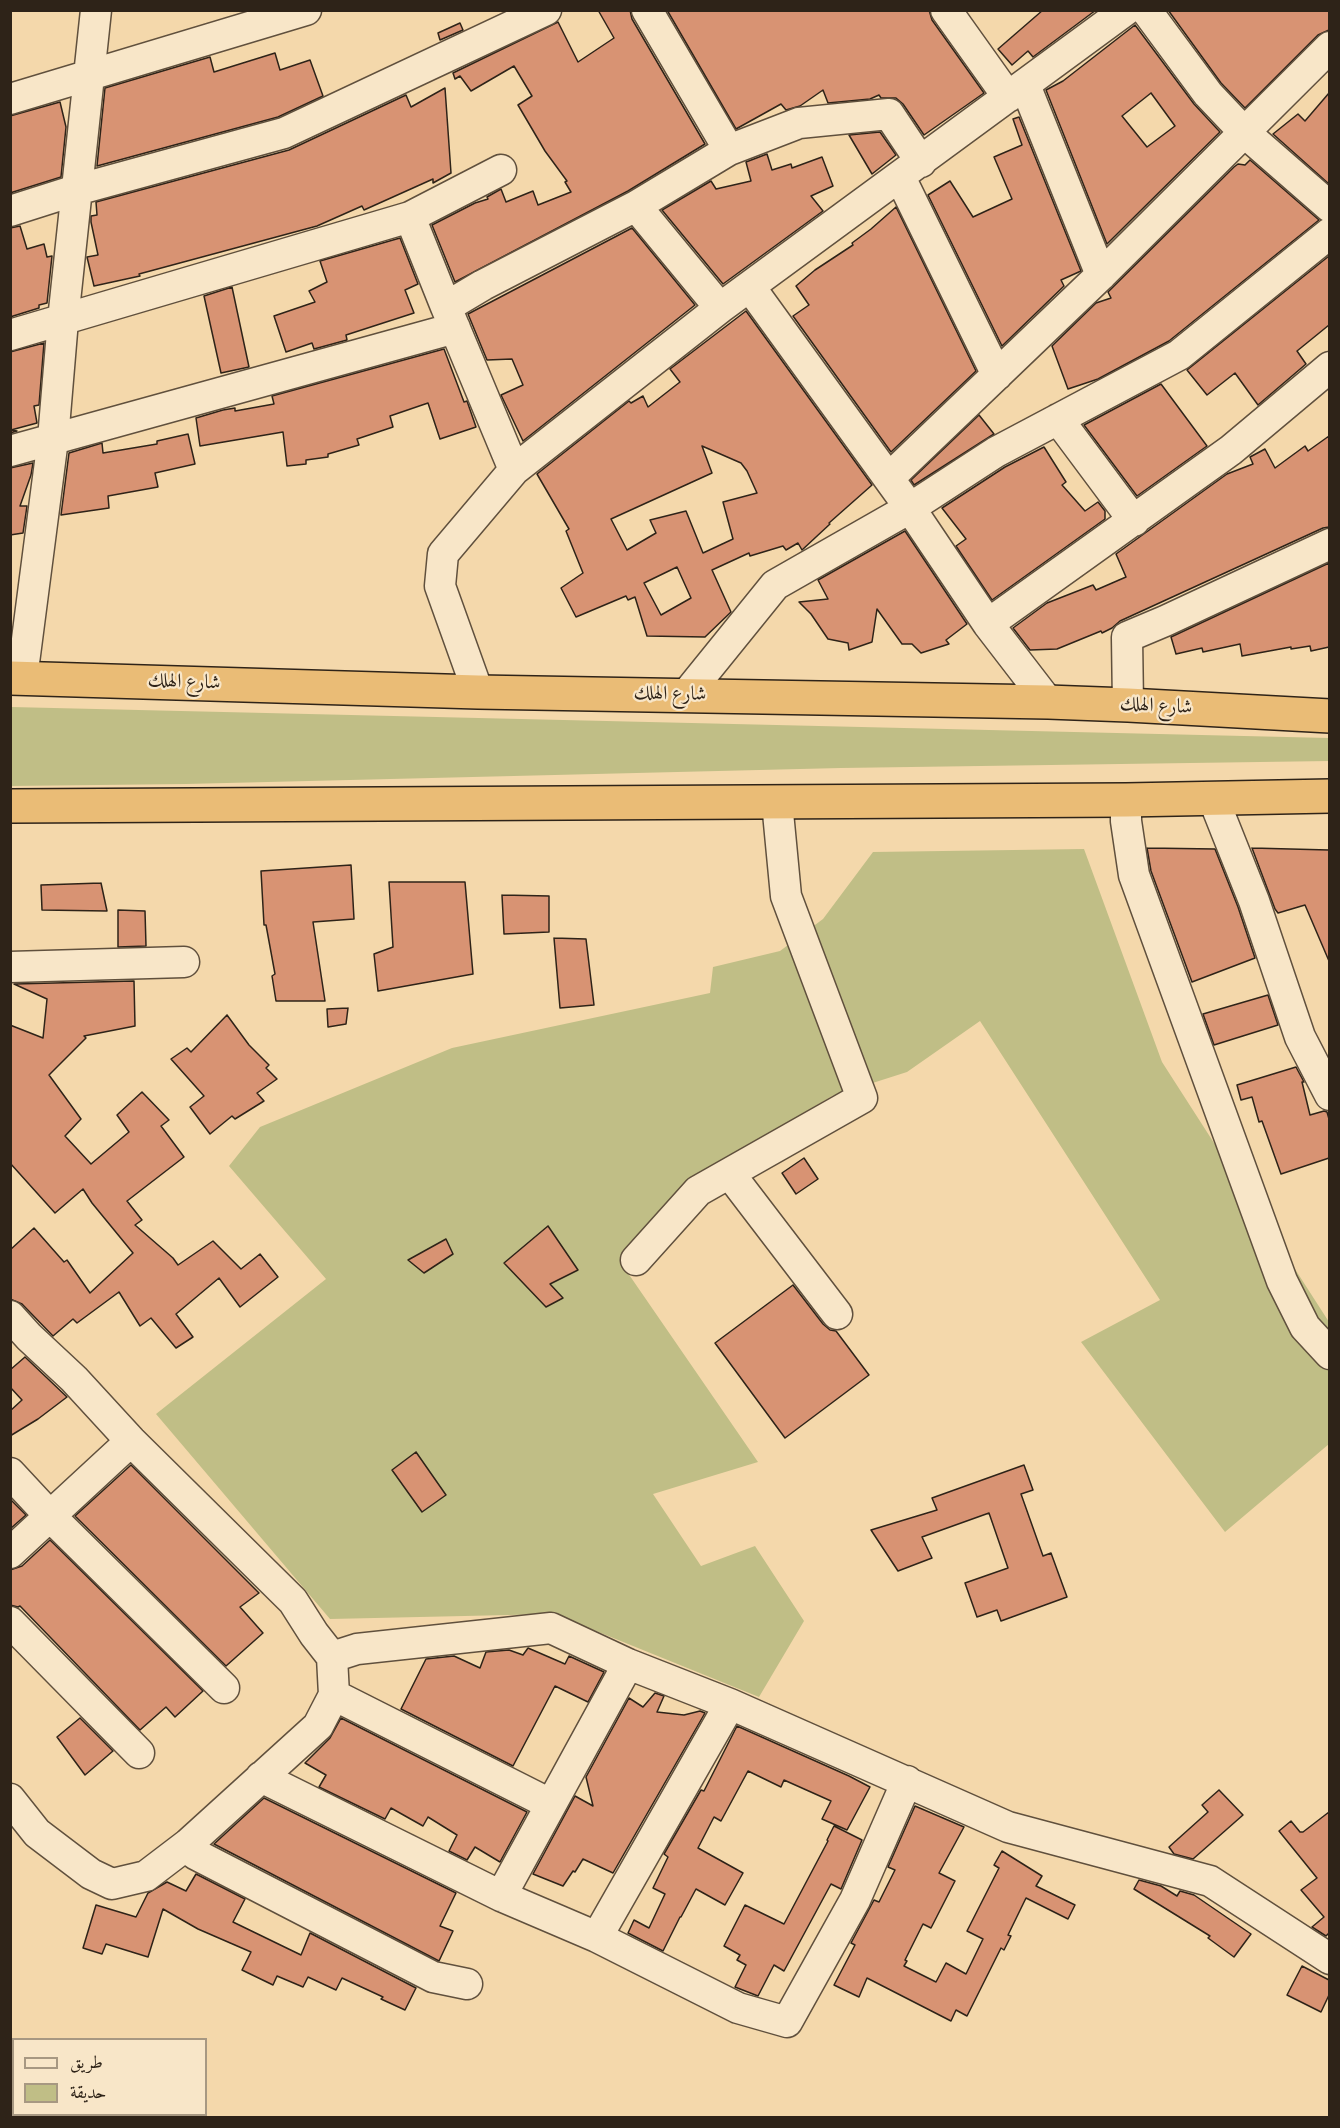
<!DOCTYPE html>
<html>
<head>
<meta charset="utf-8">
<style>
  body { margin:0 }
  #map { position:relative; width:1340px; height:2128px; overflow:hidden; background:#f4d8ab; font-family:"IM FELL Double Pica",Amiri,serif }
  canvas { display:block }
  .frame { position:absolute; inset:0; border:12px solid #2e2318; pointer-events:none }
  .legend { position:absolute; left:12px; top:2038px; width:195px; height:78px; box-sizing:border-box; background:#f8e6c8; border:2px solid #a79882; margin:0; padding:8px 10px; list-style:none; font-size:18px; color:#2e2318 }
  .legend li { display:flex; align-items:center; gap:12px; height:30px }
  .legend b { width:30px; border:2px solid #a79882 }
</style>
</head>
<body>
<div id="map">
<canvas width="1340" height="2128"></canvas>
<div class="frame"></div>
<ul class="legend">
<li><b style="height:8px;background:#f8e6c8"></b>طريق</li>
<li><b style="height:16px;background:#c0be86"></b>حديقة</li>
</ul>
</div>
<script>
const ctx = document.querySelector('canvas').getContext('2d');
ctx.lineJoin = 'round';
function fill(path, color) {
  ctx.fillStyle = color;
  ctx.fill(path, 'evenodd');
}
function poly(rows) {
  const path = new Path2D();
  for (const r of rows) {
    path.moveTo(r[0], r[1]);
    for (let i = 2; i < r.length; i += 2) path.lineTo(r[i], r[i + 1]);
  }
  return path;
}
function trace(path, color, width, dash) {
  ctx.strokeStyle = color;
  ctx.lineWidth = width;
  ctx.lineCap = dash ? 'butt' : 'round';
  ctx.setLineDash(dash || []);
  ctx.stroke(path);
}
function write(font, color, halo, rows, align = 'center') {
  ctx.font = font + ' "IM FELL Double Pica",Amiri,serif';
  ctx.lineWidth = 4.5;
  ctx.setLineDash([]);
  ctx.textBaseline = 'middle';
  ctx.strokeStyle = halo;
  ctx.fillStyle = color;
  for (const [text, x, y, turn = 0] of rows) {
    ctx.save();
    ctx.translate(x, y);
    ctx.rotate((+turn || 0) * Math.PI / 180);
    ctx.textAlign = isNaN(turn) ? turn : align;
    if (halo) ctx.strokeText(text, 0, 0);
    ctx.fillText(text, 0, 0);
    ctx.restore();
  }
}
const green = poly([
  [11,707,1329,738,1330,761,841,768,186,784,11,786],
  [1084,849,1162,1062,1329,1322,1329,1444,1225,1532,1081,1342,1160,1300,980,1021,907,1072,832,1096,688,1183,621,1263,758,1462,653,1494,701,1566,755,1546,804,1621,759,1697,554,1614,330,1619,156,1414,326,1279,229,1166,260,1127,452,1048,710,993,713,967,780,951,823,919,873,852]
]);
const building = poly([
  [598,10,630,10,632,19,705,144,628,191,455,282,432,225,475,203,488,199,487,197,501,189,506,202,533,191,538,205,571,192,565,182,567,181,545,151,518,105,532,96,514,66,471,91,460,76,455,79,453,73,558,22,578,62,614,38,598,10],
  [667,10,929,10,932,20,984,93,924,135,903,104,896,98,881,98,879,95,870,99,828,103,823,90,800,106,786,110,781,104,736,129,667,10],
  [1043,10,1096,10,1033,57,1028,51,1012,65,998,49,1043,10],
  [1168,10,1329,10,1329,30,1318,35,1245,108,1221,83,1168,10],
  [460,23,463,30,440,40,438,33,460,23],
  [1135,25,1194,104,1220,132,1107,244,1046,90,1063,81,1135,25],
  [1151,93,1175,126,1147,147,1122,116,1151,93],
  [275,53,280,70,310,60,323,96,278,117,97,166,105,88,210,57,214,72,275,53],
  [445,88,451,173,433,183,433,179,364,210,362,206,317,226,139,274,140,276,94,286,87,257,98,255,91,222,91,216,97,215,96,202,289,150,406,95,411,107,445,88],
  [1329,93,1329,184,1273,134,1298,114,1305,121,1329,93],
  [60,102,66,127,61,177,10,193,10,116,60,102],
  [1019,117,1081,271,1061,280,1064,286,1002,346,928,195,950,181,973,217,1012,199,994,157,1022,145,1013,119,1019,117],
  [880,132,896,155,872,174,849,135,880,132],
  [767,154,772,170,791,164,792,168,822,157,833,186,811,196,823,211,723,284,662,210,711,181,716,189,751,181,746,162,767,154],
  [1250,160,1319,220,1169,341,1098,379,1068,389,1052,346,1096,303,1111,298,1108,292,1234,167,1238,164,1245,165,1250,160],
  [896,207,976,371,891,452,793,316,809,305,796,286,815,270,853,245,852,243,871,229,896,207],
  [20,226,27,249,44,244,47,257,52,256,47,303,39,305,39,308,10,317,10,228,20,226],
  [632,228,695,305,523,441,501,395,523,385,512,359,487,360,468,314,632,228],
  [400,238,418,284,405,290,414,313,346,335,347,340,314,349,312,343,286,352,274,316,315,302,309,291,327,282,320,261,400,238],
  [1329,256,1329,325,1297,351,1306,364,1258,405,1235,373,1207,395,1187,370,1329,256],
  [232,287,249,367,221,373,204,296,232,287],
  [746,311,872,485,829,523,830,524,802,550,798,543,786,550,783,546,750,556,749,553,712,570,731,612,705,637,647,636,635,597,628,600,626,596,576,617,561,588,583,573,566,531,569,529,537,474,629,401,631,403,643,396,648,407,680,382,670,369,746,311],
  [702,446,741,463,747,471,757,493,723,502,733,539,703,553,686,511,650,520,656,533,627,550,611,519,712,473,702,446],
  [677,567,691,598,661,615,644,583,677,567],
  [44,343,39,405,34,406,37,423,11,430,17,431,10,433,10,352,44,343],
  [444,349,464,402,467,401,476,427,440,439,428,403,390,416,393,427,357,439,359,445,328,454,328,457,306,460,306,464,287,466,283,432,200,446,196,418,223,410,235,408,235,411,274,404,272,396,444,349],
  [1161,384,1207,446,1137,496,1084,425,1161,384],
  [979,415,994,434,914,485,911,480,979,415],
  [188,434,195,464,155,473,158,487,108,496,109,508,61,515,69,453,102,443,103,453,157,444,157,441,188,434],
  [1329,436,1329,527,1323,528,1120,621,1112,628,1102,633,1101,631,1057,649,1030,650,1013,628,1047,603,1093,585,1096,590,1126,577,1116,554,1227,474,1253,464,1250,457,1265,449,1275,468,1305,446,1308,451,1329,436],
  [1044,447,1066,482,1062,485,1085,511,1098,502,1105,511,1105,519,992,600,956,546,966,539,942,508,1005,467,1044,447],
  [33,463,31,475,20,506,27,506,23,533,10,535,10,468,33,463],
  [905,531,967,624,946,640,949,644,921,653,912,644,902,644,877,609,872,642,849,650,848,643,828,639,811,614,799,602,828,599,818,580,905,531],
  [1329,563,1329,647,1311,651,1310,646,1291,649,1291,647,1242,656,1240,644,1203,652,1202,648,1176,654,1171,637,1329,563],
  [1147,848,1215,849,1238,907,1255,958,1192,982,1151,871,1147,848],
  [1252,848,1329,850,1329,961,1305,905,1278,913,1275,909,1252,848],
  [351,865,354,919,313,922,325,1001,276,1001,272,976,275,974,266,925,264,925,261,871,351,865],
  [389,882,465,882,473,974,378,991,374,954,393,947,389,882],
  [101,883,107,911,42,910,41,885,101,883],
  [502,895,549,896,549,932,504,934,502,895],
  [118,910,145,911,146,946,118,947,118,910],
  [554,938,586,939,594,1005,560,1008,554,938],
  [134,981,135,1026,84,1036,86,1038,49,1075,81,1119,65,1136,91,1164,129,1132,117,1115,142,1092,169,1120,161,1126,184,1157,127,1201,142,1220,135,1225,173,1258,178,1265,213,1241,241,1269,260,1254,278,1277,240,1307,219,1278,176,1314,193,1337,176,1348,151,1318,140,1326,119,1292,77,1323,73,1319,53,1336,22,1304,10,1299,10,1250,34,1228,64,1262,67,1260,90,1293,133,1253,92,1203,83,1189,55,1213,10,1163,10,1025,43,1038,47,999,14,984,134,981],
  [1268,995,1278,1025,1214,1045,1203,1014,1268,995],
  [348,1008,346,1024,328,1027,327,1009,348,1008],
  [227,1015,249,1045,269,1065,266,1068,277,1079,257,1093,264,1101,235,1119,232,1116,210,1134,190,1107,204,1096,171,1059,187,1048,191,1052,227,1015],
  [1296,1067,1304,1082,1302,1082,1310,1115,1324,1111,1327,1112,1329,1119,1329,1158,1281,1174,1262,1121,1259,1122,1252,1097,1241,1100,1237,1085,1296,1067],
  [804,1158,818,1179,796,1194,782,1173,804,1158],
  [548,1226,578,1270,550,1284,563,1298,546,1307,504,1263,548,1226],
  [446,1239,453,1254,424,1273,408,1260,446,1239],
  [793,1285,823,1324,830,1330,836,1331,869,1375,785,1438,715,1343,793,1285],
  [25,1357,67,1397,38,1419,10,1436,10,1411,22,1400,10,1387,10,1370,25,1357],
  [416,1452,446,1495,422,1512,392,1470,416,1452],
  [131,1465,259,1593,240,1607,263,1633,226,1666,75,1516,131,1465],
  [1024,1465,1033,1490,1021,1494,1043,1556,1051,1553,1067,1597,1001,1621,997,1610,977,1617,965,1583,1008,1568,989,1513,922,1537,932,1558,898,1571,871,1530,937,1510,932,1498,1024,1465],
  [10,1499,26,1515,10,1529,10,1499],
  [50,1540,203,1691,175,1717,166,1707,140,1730,20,1606,18,1607,10,1605,10,1570,22,1566,50,1540],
  [528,1648,565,1664,569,1656,604,1672,588,1702,555,1686,513,1766,401,1709,426,1659,454,1656,480,1668,486,1652,509,1650,523,1655,528,1648],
  [655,1693,664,1696,657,1712,684,1715,700,1711,705,1713,613,1873,583,1859,575,1872,573,1871,563,1886,533,1874,575,1796,593,1806,586,1777,629,1698,643,1707,655,1693],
  [80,1718,113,1751,85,1775,57,1737,80,1718],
  [341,1718,527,1812,500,1862,475,1847,467,1860,449,1851,457,1835,428,1817,423,1826,391,1808,385,1819,319,1787,326,1775,305,1763,330,1738,341,1718],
  [737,1726,849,1776,870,1787,847,1830,822,1819,831,1801,784,1780,781,1787,748,1771,721,1821,714,1817,698,1848,743,1873,725,1905,696,1889,681,1917,680,1917,663,1951,628,1933,634,1920,649,1928,665,1894,653,1888,668,1857,664,1854,701,1790,704,1791,737,1726],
  [1219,1790,1243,1815,1193,1859,1174,1854,1169,1847,1208,1812,1202,1805,1219,1790],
  [264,1798,456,1893,440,1926,453,1931,439,1961,214,1844,264,1798],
  [915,1806,964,1827,939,1873,955,1881,931,1928,923,1924,905,1960,907,1961,904,1966,936,1982,946,1963,966,1974,983,1939,967,1931,999,1868,994,1865,1002,1851,1042,1876,1036,1886,1075,1905,1068,1919,1026,1898,1008,1935,1011,1936,1004,1950,1001,1948,967,2016,956,2010,951,2021,867,1978,859,1997,834,1985,855,1945,851,1943,874,1900,879,1902,895,1870,888,1867,915,1806],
  [1329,1812,1329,1933,1326,1936,1312,1927,1324,1917,1301,1890,1317,1878,1279,1831,1291,1821,1300,1832,1303,1832,1329,1812],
  [834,1826,862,1840,841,1889,831,1884,784,1971,774,1965,758,1996,735,1987,746,1965,737,1960,740,1955,724,1946,745,1905,784,1924,828,1841,827,1840,834,1826],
  [196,1874,245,1899,233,1922,301,1955,310,1933,416,1988,405,2010,381,1999,383,1997,342,1978,336,1990,308,1977,303,1987,277,1976,273,1985,242,1970,251,1952,198,1929,163,1909,148,1957,106,1944,102,1954,83,1948,96,1905,136,1917,148,1893,167,1882,186,1891,196,1874],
  [1139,1880,1161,1886,1177,1896,1180,1891,1194,1895,1251,1934,1234,1957,1208,1938,1210,1936,1134,1889,1139,1880],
  [1302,1966,1329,1980,1329,1995,1321,2012,1287,1995,1302,1966]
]);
const minor = poly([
  [647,10,729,150],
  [946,10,1008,97],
  [1146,10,1208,94,1244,132,1330,207],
  [1025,85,1101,275],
  [10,99,306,10],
  [900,177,997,375],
  [636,206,720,308],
  [10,211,76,190,284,133,546,10],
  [750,287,910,508,988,624],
  [446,307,410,217,501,170],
  [10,335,410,217],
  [1058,419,1134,521],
  [10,451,455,328],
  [514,470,446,307,483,285,636,206,729,150,799,123,889,114,921,162],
  [889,478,1101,275,1330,47],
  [22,678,53,439,63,320,96,10],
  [478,692,440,586,443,554,514,470,720,308,1126,10],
  [686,695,775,585,910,508,996,452,1179,355,1330,233],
  [1048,702,988,624,1231,450,1330,367],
  [1128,705,1127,637,1165,621,1330,544],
  [1213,798,1254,901,1300,1037,1330,1095],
  [1126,800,1126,821,1134,875,1282,1281,1305,1327,1330,1354],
  [10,967,184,962],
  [730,1174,837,1314],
  [636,1260,698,1191,862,1098,786,896,777,802],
  [10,1316,29,1337,74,1379,131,1441,293,1601,314,1634,332,1657,357,1649,551,1628,628,1664,730,1704,1008,1827,1210,1881,1330,1959],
  [10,1473,50,1516,224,1688],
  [10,1553,131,1441],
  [10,1622,139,1753],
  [334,1695,550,1804],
  [261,1777,501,1896,597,1937,738,2008,787,2022,855,1900,907,1781],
  [10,1799,37,1833,91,1874,112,1884,146,1876,188,1844,318,1726,334,1695,332,1657],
  [188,1844,195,1854,433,1977,467,1984],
  [501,1896,628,1664],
  [597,1937,730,1704]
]);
const highway = poly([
  [10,678,478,692,1048,702,1128,705,1330,716],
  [10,806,1126,800,1330,796]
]);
const streetNames = [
  ["شارع الهلك",184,683,2],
  ["شارع الهلك",670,695,1],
  ["شارع الهلك",1156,707,3]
];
fill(green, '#c0be86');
fill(building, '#d89373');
trace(building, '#2e2318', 1.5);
trace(minor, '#60503d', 33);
trace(highway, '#2e2318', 36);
trace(minor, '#f8e6c8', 30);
trace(highway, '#eabc76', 33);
write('20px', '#2e2318', '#f8e6c8', streetNames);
</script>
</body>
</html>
